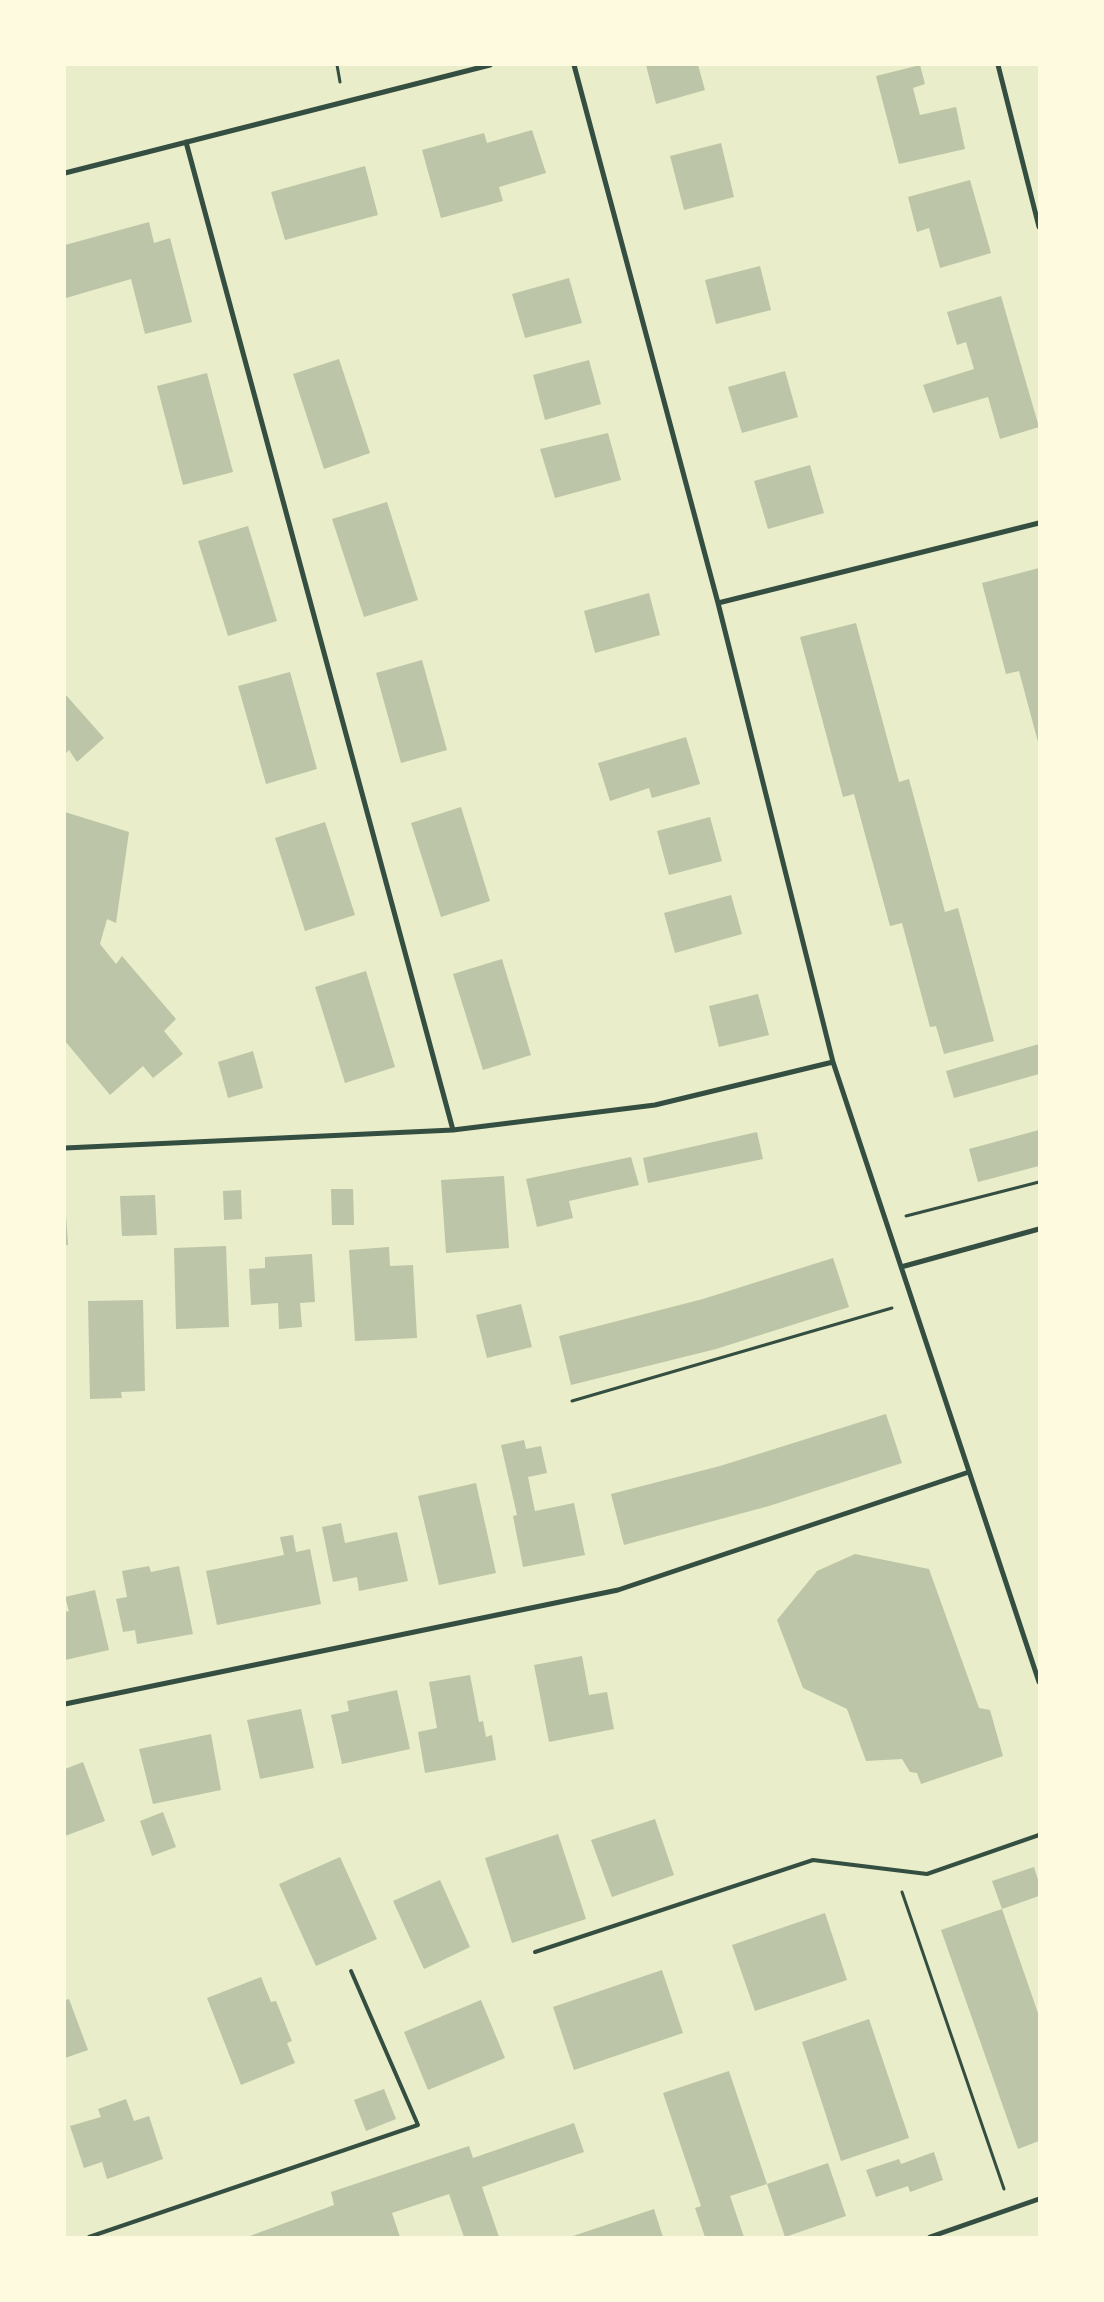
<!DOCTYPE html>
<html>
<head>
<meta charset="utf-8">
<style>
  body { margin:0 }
  #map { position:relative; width:1104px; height:2302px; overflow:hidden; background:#e9edc9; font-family:Figtree,sans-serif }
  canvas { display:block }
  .frame { position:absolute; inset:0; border:66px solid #fefae0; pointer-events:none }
</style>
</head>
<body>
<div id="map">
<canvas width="1104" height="2302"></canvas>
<div class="frame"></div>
</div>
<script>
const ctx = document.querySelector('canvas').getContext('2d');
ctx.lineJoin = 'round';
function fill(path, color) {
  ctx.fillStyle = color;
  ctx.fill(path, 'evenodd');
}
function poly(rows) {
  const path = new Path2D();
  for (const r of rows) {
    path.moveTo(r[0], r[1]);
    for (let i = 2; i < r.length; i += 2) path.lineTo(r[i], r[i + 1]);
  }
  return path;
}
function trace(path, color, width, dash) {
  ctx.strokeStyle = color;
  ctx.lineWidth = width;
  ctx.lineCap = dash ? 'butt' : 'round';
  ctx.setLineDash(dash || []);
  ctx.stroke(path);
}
const building = poly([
  [646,65,698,65,705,90,656,104],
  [920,65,925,84,913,88,920,115,956,107,965,149,899,164,876,76],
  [532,130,546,173,499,187,503,201,441,218,422,150,484,133,487,143],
  [721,143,734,197,684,210,670,156],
  [365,166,378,215,285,240,271,192],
  [970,180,991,253,940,268,929,228,917,232,908,197],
  [149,222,154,243,170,238,192,322,145,334,131,279,66,298,65,245],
  [760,266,771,310,716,324,705,280],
  [569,278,582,323,525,338,512,294],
  [1001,296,1039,427,1000,439,988,397,933,413,923,385,974,369,966,342,957,345,947,312],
  [339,359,370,453,324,469,293,374],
  [589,360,601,404,545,420,533,375],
  [785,371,798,417,742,433,728,387],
  [207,373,233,472,183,485,157,386],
  [608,433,621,480,555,498,540,449],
  [810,465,824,513,768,529,754,481],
  [387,502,418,600,364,617,332,519],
  [248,526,277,621,228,636,198,541],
  [1039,568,1039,742,1038,742,1019,671,1006,674,982,583],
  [649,593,660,635,595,653,584,611],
  [856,623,899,782,909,779,945,912,958,908,994,1041,944,1054,936,1026,930,1027,902,923,890,926,854,794,843,797,800,637],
  [422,660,447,750,401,763,376,673],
  [290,672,317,769,266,784,238,686],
  [65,694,104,738,77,762,69,750,65,754],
  [686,737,700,784,652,798,649,788,610,801,598,763],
  [461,807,490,901,441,917,411,823],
  [65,812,129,832,116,923,107,919,100,944,116,964,122,956,176,1019,164,1031,183,1054,153,1078,143,1066,110,1095,65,1041],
  [710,817,722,861,669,875,657,831],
  [325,822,355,915,305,931,275,838],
  [731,895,742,934,675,953,664,913],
  [502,959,531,1055,483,1070,453,974],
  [366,971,395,1067,345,1083,315,987],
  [758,994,769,1035,719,1047,709,1006],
  [1039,1044,1039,1074,954,1098,946,1071],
  [253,1051,263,1088,228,1098,218,1062],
  [1039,1130,1039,1166,978,1182,969,1149],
  [757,1132,763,1159,648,1183,643,1158],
  [631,1157,639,1185,569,1201,573,1218,537,1227,526,1179],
  [504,1176,509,1248,446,1253,441,1180],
  [331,1189,353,1189,354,1225,332,1225],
  [241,1190,242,1219,224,1220,223,1191],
  [155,1195,157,1235,122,1236,120,1196],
  [65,1215,66,1215,68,1245,65,1245],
  [226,1246,229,1327,176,1329,174,1248],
  [389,1247,390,1266,413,1265,417,1338,355,1341,349,1250],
  [312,1254,315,1302,300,1303,302,1327,279,1329,278,1303,251,1305,249,1269,265,1268,265,1257],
  [833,1258,849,1307,716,1349,571,1385,559,1336,703,1299],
  [143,1300,145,1391,121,1392,122,1398,90,1399,88,1301],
  [521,1304,532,1347,487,1358,476,1315],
  [886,1414,902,1463,769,1506,624,1545,611,1494,720,1466],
  [524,1440,526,1449,541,1446,547,1473,528,1477,535,1511,574,1503,585,1555,523,1567,513,1516,517,1515,501,1445],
  [476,1483,496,1573,439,1585,418,1496],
  [341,1523,345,1543,397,1532,408,1581,359,1591,357,1577,333,1582,322,1527],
  [293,1535,296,1552,310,1549,321,1604,217,1625,206,1571,284,1555,280,1537],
  [855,1554,929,1569,979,1708,990,1710,1003,1756,921,1784,917,1773,910,1772,902,1759,866,1761,847,1709,803,1688,777,1620,817,1571],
  [149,1566,151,1572,179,1566,193,1634,137,1644,135,1630,123,1632,116,1599,127,1597,122,1571],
  [95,1590,109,1650,65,1660,65,1612,69,1611,65,1597],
  [582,1656,589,1695,607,1692,614,1729,549,1742,534,1665],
  [470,1675,479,1722,483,1721,486,1737,492,1735,496,1760,425,1773,418,1732,437,1728,429,1682],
  [397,1690,410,1749,342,1764,331,1715,349,1711,347,1701],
  [301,1709,314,1768,260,1779,247,1720],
  [211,1734,221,1790,153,1804,139,1749],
  [83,1762,105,1821,65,1836,65,1769],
  [163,1812,176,1847,152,1856,140,1821],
  [655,1819,674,1875,612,1897,591,1840],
  [558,1834,586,1919,512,1943,485,1858],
  [340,1857,377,1939,316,1966,279,1884],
  [1034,1867,1039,1883,1039,1896,1002,1909,992,1881],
  [440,1880,470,1947,424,1969,393,1901],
  [1002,1909,1039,2016,1039,2141,1018,2149,941,1930],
  [825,1913,847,1980,755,2011,732,1945],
  [662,1970,683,2033,574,2070,553,2007],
  [261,1977,271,2002,276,2001,292,2041,287,2043,295,2063,241,2085,207,1998],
  [69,1999,88,2050,65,2058,65,2000],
  [481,2000,505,2058,428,2090,404,2032],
  [869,2019,909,2138,841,2161,802,2042],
  [729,2071,767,2184,828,2163,846,2216,785,2237,767,2184,730,2196,744,2237,705,2237,695,2208,701,2206,663,2093],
  [384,2089,396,2119,366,2131,354,2100],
  [126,2099,134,2121,149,2116,163,2159,107,2179,102,2162,84,2168,70,2126,101,2117,98,2109],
  [574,2123,584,2152,482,2187,499,2237,464,2237,449,2194,392,2213,400,2237,247,2237,334,2205,331,2192,469,2146,473,2158],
  [934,2152,943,2180,910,2192,908,2186,876,2197,866,2170,899,2159,901,2164],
  [654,2209,663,2237,570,2237]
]);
const path = poly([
  [337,65,340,82],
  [906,1216,1039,1182],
  [572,1401,892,1308],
  [902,1892,1004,2189]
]);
const service = poly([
  [535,1952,813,1860,927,1874,1039,1835],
  [89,2237,418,2125,351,1971]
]);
const minor = poly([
  [574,65,718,603,833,1062,1039,1682],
  [998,65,1039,227],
  [186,142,453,1130],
  [65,173,490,65],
  [718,603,1039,523],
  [65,1148,453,1130,655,1105,833,1062],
  [901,1267,1039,1229],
  [65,1704,618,1590,969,1472],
  [930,2237,1039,2199]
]);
fill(building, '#bcc5a7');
trace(path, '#344e41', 3);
trace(service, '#344e41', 4);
trace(minor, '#344e41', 5);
</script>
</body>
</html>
